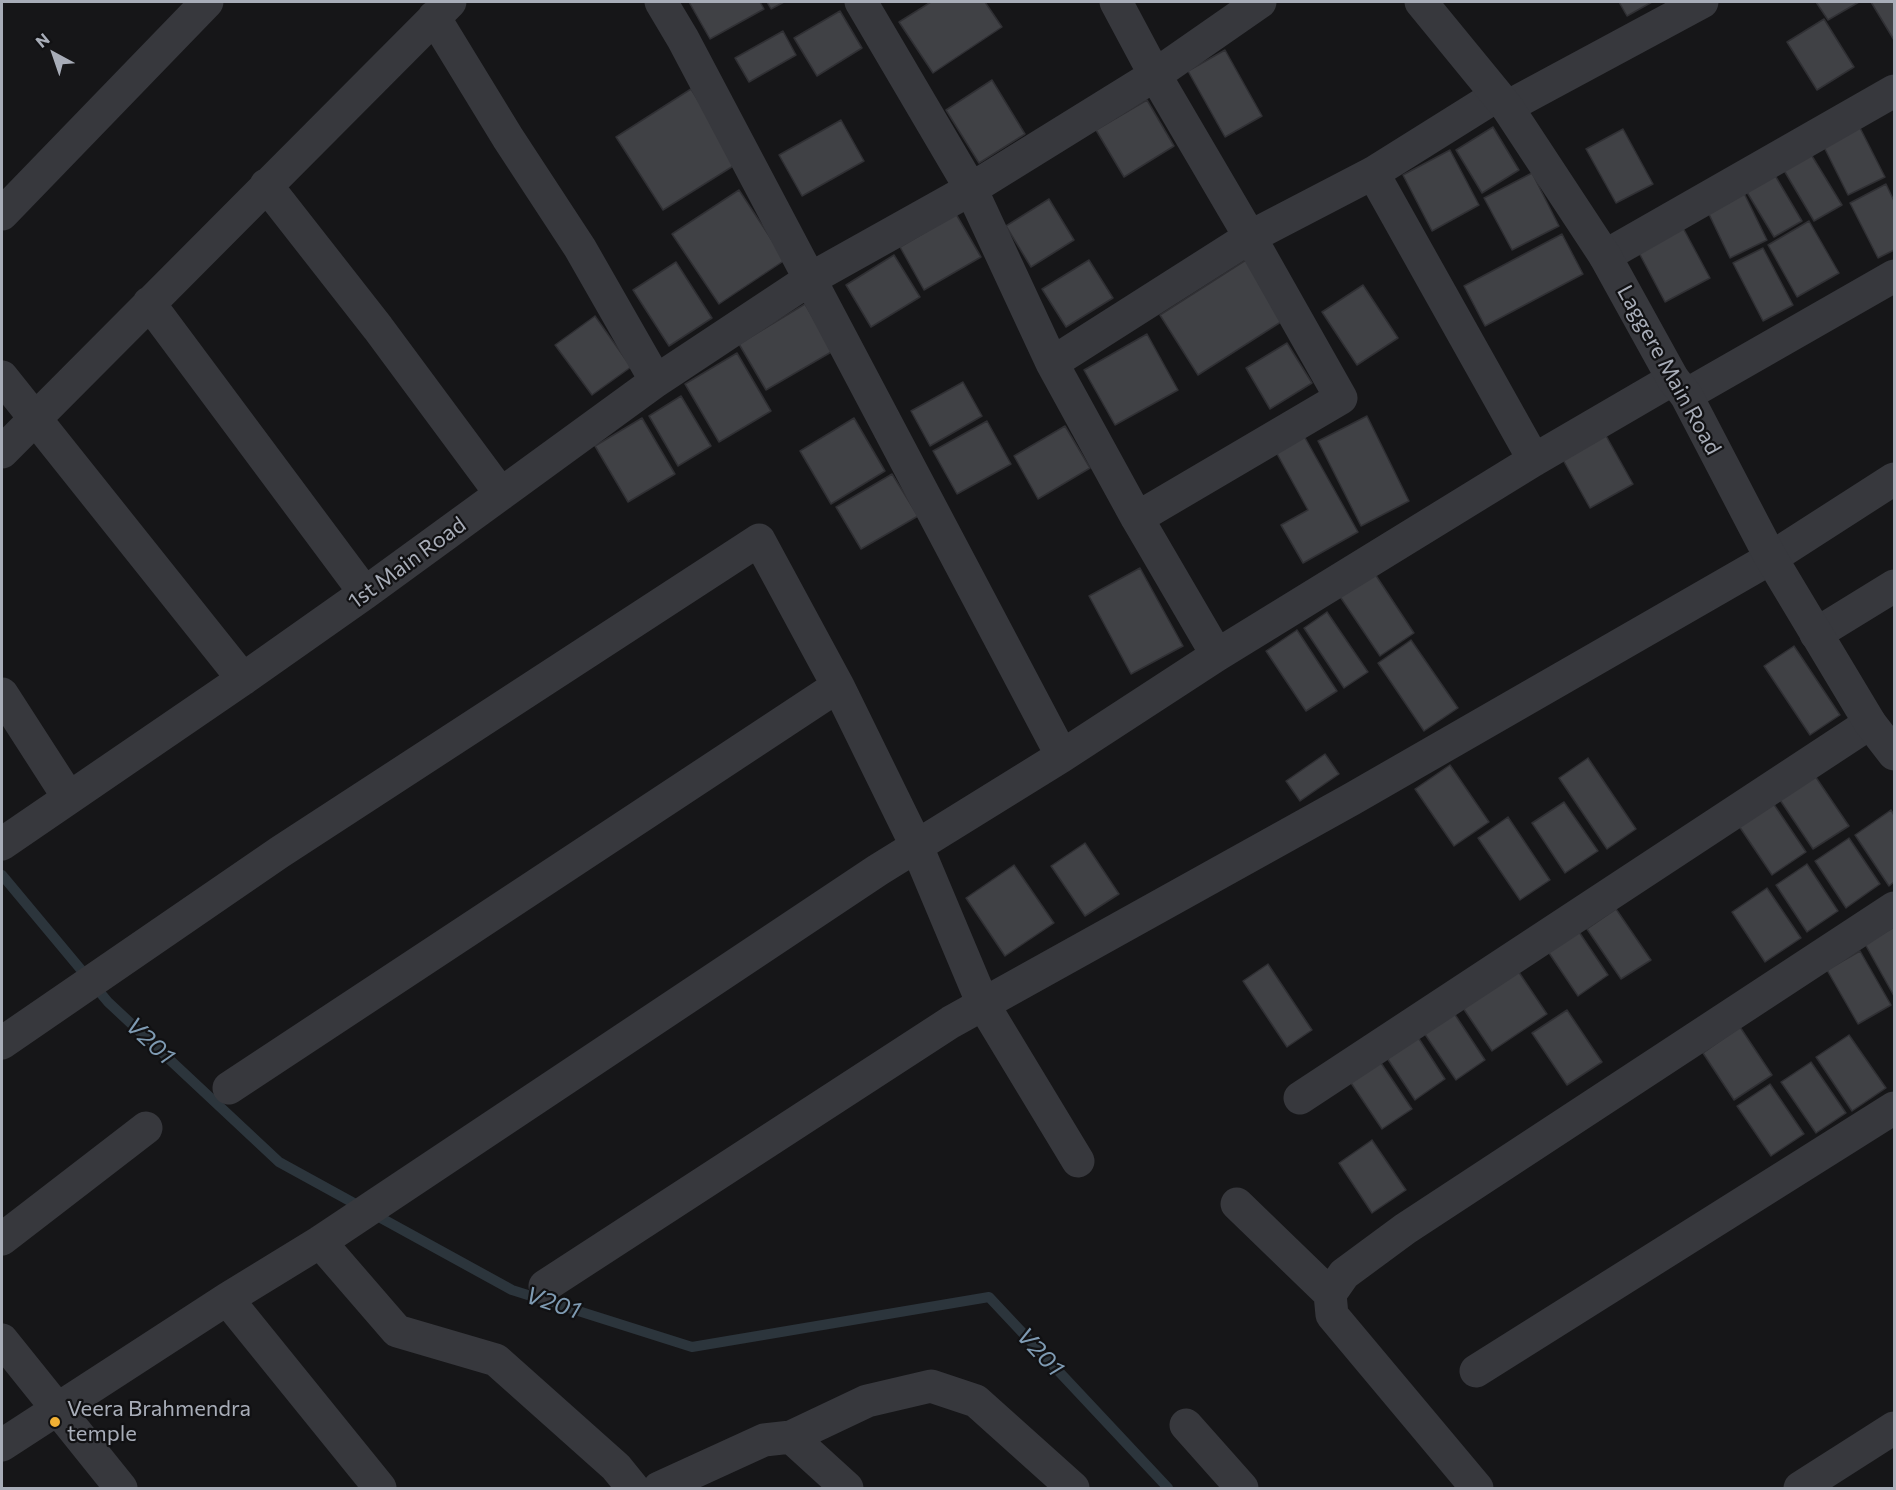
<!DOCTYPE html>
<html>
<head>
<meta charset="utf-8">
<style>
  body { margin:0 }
  #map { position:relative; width:1896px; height:1490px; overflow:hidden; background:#161618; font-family:Commissioner,sans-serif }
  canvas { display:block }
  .frame { position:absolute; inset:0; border:3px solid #a8adb8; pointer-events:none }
  .north { position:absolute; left:24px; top:24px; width:60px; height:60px; -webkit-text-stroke:4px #111113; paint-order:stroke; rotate:320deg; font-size:16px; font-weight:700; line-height:24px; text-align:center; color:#a8adb8 }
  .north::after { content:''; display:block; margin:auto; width:21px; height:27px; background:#a8adb8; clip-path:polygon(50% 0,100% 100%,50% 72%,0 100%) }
</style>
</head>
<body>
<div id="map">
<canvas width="1896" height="1490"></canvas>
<div class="frame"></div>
<div class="north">N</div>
</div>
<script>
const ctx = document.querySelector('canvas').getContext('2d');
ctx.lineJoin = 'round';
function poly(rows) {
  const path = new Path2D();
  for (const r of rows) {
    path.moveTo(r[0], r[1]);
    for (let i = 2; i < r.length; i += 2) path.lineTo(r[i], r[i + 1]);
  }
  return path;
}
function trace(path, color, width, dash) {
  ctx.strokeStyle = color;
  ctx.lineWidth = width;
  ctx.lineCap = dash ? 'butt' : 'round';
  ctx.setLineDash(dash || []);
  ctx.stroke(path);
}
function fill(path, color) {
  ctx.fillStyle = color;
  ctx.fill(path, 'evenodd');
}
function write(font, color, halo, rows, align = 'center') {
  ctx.font = font + ' Commissioner,sans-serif';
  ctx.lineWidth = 4.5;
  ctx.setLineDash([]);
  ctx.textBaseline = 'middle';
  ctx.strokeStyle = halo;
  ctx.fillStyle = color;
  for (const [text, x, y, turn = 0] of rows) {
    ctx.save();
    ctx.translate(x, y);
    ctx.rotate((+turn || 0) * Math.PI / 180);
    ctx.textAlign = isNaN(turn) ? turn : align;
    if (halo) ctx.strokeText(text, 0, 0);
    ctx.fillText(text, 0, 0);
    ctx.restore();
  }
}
const stream = poly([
  [2,875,108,1002,279,1162,512,1290,692,1347,989,1297,1168,1488]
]);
const building = poly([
  [689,2,760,2,764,9,710,39,689,2],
  [767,2,784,2,771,9,767,2],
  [931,2,985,2,1002,27,933,73,899,22,931,2],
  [1619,2,1652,2,1627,16,1619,2],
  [1816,2,1859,2,1828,20,1816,2],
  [1871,2,1894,2,1894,40,1871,2],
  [840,11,862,48,817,76,794,38,840,11],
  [1824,19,1854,67,1817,90,1787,42,1824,19],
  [783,31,796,55,749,82,735,58,783,31],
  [1225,50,1262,116,1225,137,1188,71,1225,50],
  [992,80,1025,134,979,163,946,110,992,80],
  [691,89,738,163,663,210,616,137,691,89],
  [1147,100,1174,146,1124,177,1096,130,1147,100],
  [841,120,864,161,802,196,779,155,841,120],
  [1856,120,1885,177,1848,195,1820,139,1856,120],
  [1493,127,1519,170,1482,193,1456,150,1493,127],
  [1623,129,1653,184,1616,203,1586,149,1623,129],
  [1450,150,1479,205,1432,231,1403,175,1450,150],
  [1809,151,1842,205,1814,221,1782,167,1809,151],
  [1773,172,1802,221,1774,237,1745,189,1773,172],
  [1532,173,1559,226,1512,250,1484,198,1532,173],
  [1886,184,1894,201,1894,250,1878,258,1850,203,1886,184],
  [1741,187,1767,240,1730,258,1705,206,1741,187],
  [739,190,785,260,719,304,672,234,739,190],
  [1049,199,1074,240,1031,267,1006,226,1049,199],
  [956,214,981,257,924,290,900,247,956,214],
  [1809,221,1839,273,1797,297,1768,245,1809,221],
  [1682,226,1710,278,1665,302,1637,249,1682,226],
  [1562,234,1583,274,1485,326,1464,286,1562,234],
  [1763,248,1793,305,1763,321,1733,263,1763,248],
  [894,255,920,297,871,327,846,285,894,255],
  [1089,260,1113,298,1066,327,1042,289,1089,260],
  [1246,260,1284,320,1198,375,1160,315,1246,260],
  [676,262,712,318,669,346,633,290,676,262],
  [1363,285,1398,338,1357,365,1322,312,1363,285],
  [805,304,833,351,766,390,739,344,805,304],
  [595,316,631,367,592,395,555,345,595,316],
  [1147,334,1178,390,1115,425,1084,370,1147,334],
  [1287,343,1312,383,1270,409,1246,368,1287,343],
  [737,353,771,411,719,442,685,384,737,353],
  [963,382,982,416,930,446,911,411,963,382],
  [681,396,711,446,678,466,649,416,681,396],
  [1367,416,1409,501,1361,526,1318,441,1367,416],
  [642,418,675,474,628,502,595,446,642,418],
  [854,418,885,471,831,504,800,451,854,418],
  [987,421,1011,464,957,494,933,451,987,421],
  [1065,426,1090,468,1038,499,1014,456,1065,426],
  [1605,434,1633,484,1590,508,1562,458,1605,434],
  [1304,436,1358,532,1303,563,1281,525,1308,510,1276,452,1304,436],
  [892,474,918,516,861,549,836,507,892,474],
  [1140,568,1183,646,1131,674,1089,596,1140,568],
  [1373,571,1414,633,1380,656,1339,595,1373,571],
  [1327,612,1368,672,1344,688,1304,628,1327,612],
  [1297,630,1337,691,1306,711,1266,651,1297,630],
  [1411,640,1458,708,1424,731,1378,663,1411,640],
  [1794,646,1840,715,1810,735,1764,666,1794,646],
  [1325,754,1339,774,1300,801,1286,781,1325,754],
  [1588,758,1636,829,1607,849,1559,778,1588,758],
  [1450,765,1489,822,1454,846,1415,789,1450,765],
  [1813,773,1849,826,1813,849,1778,797,1813,773],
  [1564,802,1598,851,1565,873,1532,823,1564,802],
  [1773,803,1806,852,1772,875,1739,826,1773,803],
  [1891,810,1894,815,1894,882,1889,886,1855,835,1891,810],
  [1508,817,1550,880,1520,900,1478,838,1508,817],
  [1849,838,1880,884,1846,908,1815,861,1849,838],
  [1085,843,1119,894,1085,916,1051,866,1085,843],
  [1807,864,1838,911,1807,932,1776,885,1807,864],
  [1014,865,1054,923,1005,956,966,898,1014,865],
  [1767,888,1801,938,1765,962,1732,912,1767,888],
  [1616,909,1651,960,1621,979,1587,929,1616,909],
  [1575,926,1608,975,1578,996,1545,947,1575,926],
  [1894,927,1894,996,1865,944,1894,927],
  [1860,951,1891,1005,1858,1024,1827,970,1860,951],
  [1512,962,1547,1014,1492,1051,1457,999,1512,962],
  [1268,964,1312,1030,1287,1047,1243,981,1268,964],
  [1448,1004,1485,1060,1456,1080,1418,1024,1448,1004],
  [1567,1010,1602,1062,1567,1085,1532,1033,1567,1010],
  [1740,1027,1772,1075,1734,1100,1703,1053,1740,1027],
  [1412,1028,1445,1079,1415,1100,1381,1049,1412,1028],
  [1849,1035,1886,1088,1852,1111,1816,1057,1849,1035],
  [1373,1051,1412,1109,1382,1129,1343,1071,1373,1051],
  [1811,1062,1846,1113,1816,1133,1781,1082,1811,1062],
  [1770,1084,1804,1134,1771,1156,1737,1106,1770,1084],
  [1372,1140,1406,1190,1372,1213,1339,1163,1372,1140]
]);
const minor = poly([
  [661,2,683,39,1062,756],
  [861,2,971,189,1052,363,1137,518,1217,655],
  [434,17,508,138,580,248,656,381],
  [1507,107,1702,2],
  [1373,173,1534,460],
  [266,185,378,328,501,494],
  [2,214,207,2],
  [1605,256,1894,91],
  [149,303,365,593],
  [1052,363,1250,237,1155,75,1116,2],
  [2,377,243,679],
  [1686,395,1894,276],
  [2,452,450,2],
  [1137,518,1341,398,1250,237,1373,173,1496,96],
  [1816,634,1894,586],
  [2,694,69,798],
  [2,844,243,679,365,593,656,381,810,279,971,189,1155,75,1260,2],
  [2,1043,280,852,759,540,838,686,917,847,983,1004,1078,1161],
  [229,1088,838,686],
  [1300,1098,1870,723],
  [1237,1204,1330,1294],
  [2,1239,146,1128],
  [320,1242,397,1331,496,1360,616,1467,633,1488],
  [545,1286,951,1022,1352,799,1771,558,1894,479],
  [227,1299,380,1488],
  [2,1340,121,1488],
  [1476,1371,1894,1108],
  [1186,1425,1242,1488],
  [791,1437,867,1401,931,1386,976,1401,1073,1488],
  [2,1445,227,1299,320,1242,878,870,1062,756,1217,655,1534,460,1673,379],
  [659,1488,764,1440,791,1437,847,1488],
  [1477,1488,1332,1315,1330,1294,1344,1274,1405,1229,1894,908],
  [1800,1488,1894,1428]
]);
const tertiary = poly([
  [1421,2,1507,107,1605,256,1673,379,1686,395,1771,558,1870,723,1894,754]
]);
const markers = [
  [55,1422,6,"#f2b134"]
];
const streetNames = [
  ["Laggere Main Road",1669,370,61],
  ["1st Main Road",407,563,-36]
];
const poiNames = [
  ["Veera Brahmendra",67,1409],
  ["temple",67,1434]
];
const waterNames = [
  ["V201",150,1041,43],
  ["V201",553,1303,18],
  ["V201",1040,1352,47]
];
trace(stream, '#2c353c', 10);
fill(building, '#404145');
trace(building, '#303034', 1.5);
trace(minor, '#37383d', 33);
trace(tertiary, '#37383d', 33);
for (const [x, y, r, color] of markers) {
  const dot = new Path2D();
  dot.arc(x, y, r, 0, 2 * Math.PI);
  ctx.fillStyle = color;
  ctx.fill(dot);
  trace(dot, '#111113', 2);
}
write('22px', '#a8adb8', '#111113', streetNames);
write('22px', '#a8adb8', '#111113', poiNames, 'left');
write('italic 24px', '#7f9bb3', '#111113', waterNames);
</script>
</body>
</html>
